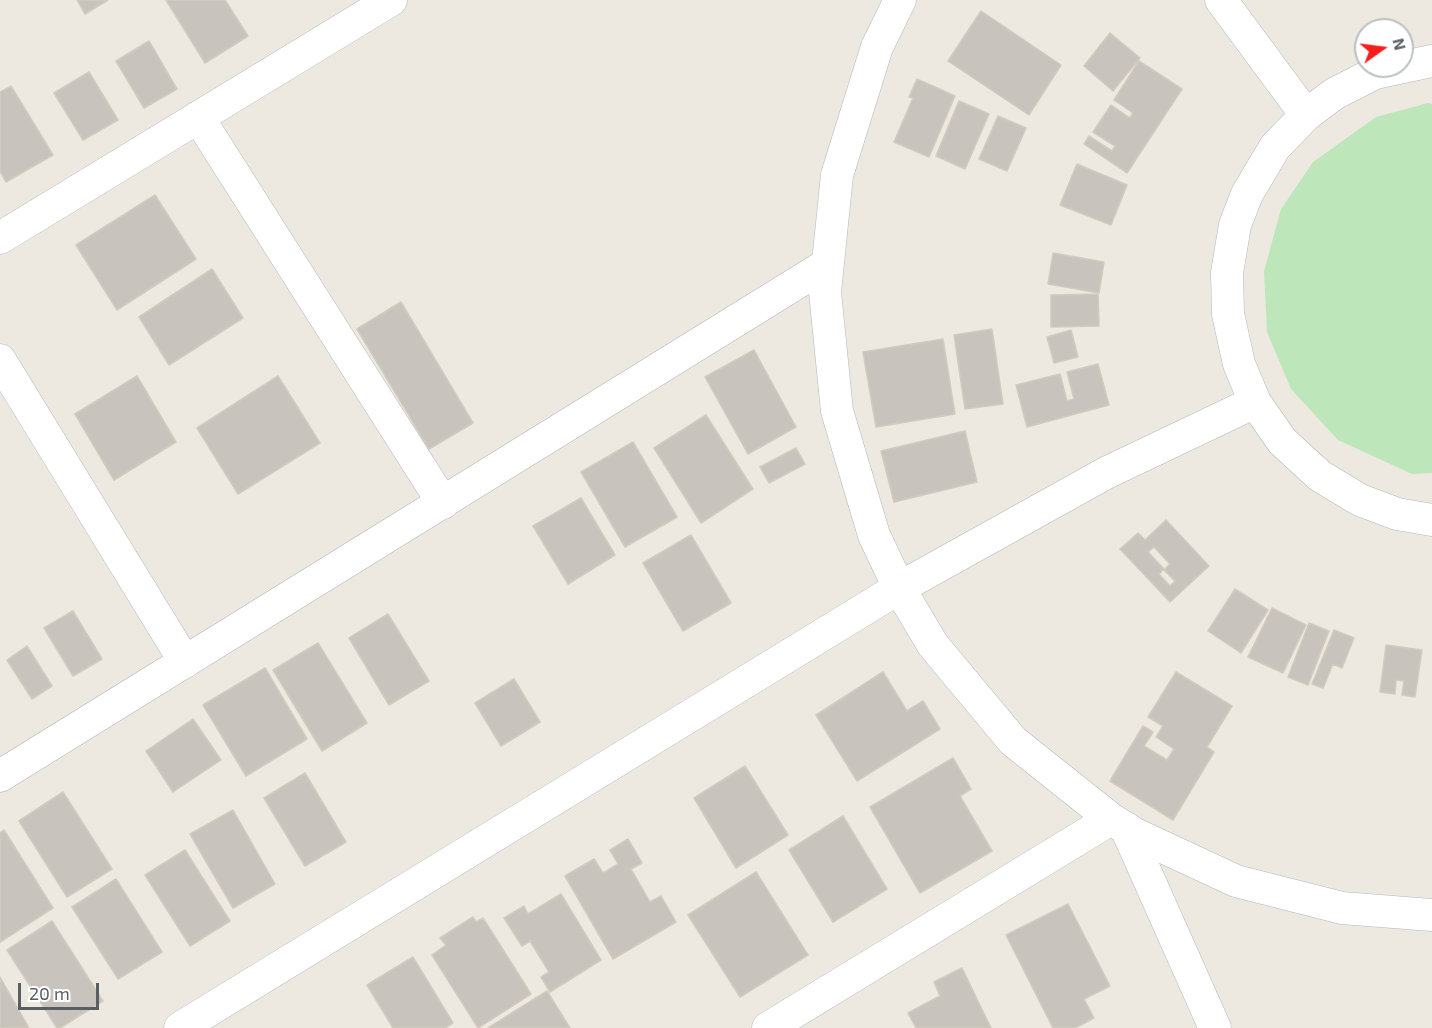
<!DOCTYPE html>
<html>
<head>
<meta charset="utf-8">
<style>
  body { margin:0 }
  #map { position:relative; width:1432px; height:1028px; overflow:hidden; background:#ede9e0; font-family:"Exo 2",sans-serif }
  canvas { display:block }
  .north { position:absolute; left:1354px; top:18px; width:60px; height:60px; box-sizing:border-box; background:#fff; border:2px solid #bdbfc0; border-radius:50%; rotate:76deg; font-size:16px; font-weight:700; line-height:24px; text-align:center; color:#595e62 }
  .north::after { content:''; display:block; margin:auto; width:21px; height:27px; background:#f61e1d; clip-path:polygon(50% 0,100% 100%,50% 72%,0 100%) }
  .scale { position:absolute; left:18px; top:983px; width:81px; height:27px; box-sizing:border-box; border:3px solid #595e62; border-top:0; padding-left:8px; font-size:18px; line-height:21px; white-space:nowrap; color:#595e62; -webkit-text-stroke:4px #fff; paint-order:stroke }
</style>
</head>
<body>
<div id="map">
<canvas width="1432" height="1028"></canvas>
<div class="north">N</div>
<div class="scale">20 m</div>
</div>
<script>
const ctx = document.querySelector('canvas').getContext('2d');
ctx.lineJoin = 'round';
function fill(path, color) {
  ctx.fillStyle = color;
  ctx.fill(path, 'evenodd');
}
function poly(rows) {
  const path = new Path2D();
  for (const r of rows) {
    path.moveTo(r[0], r[1]);
    for (let i = 2; i < r.length; i += 2) path.lineTo(r[i], r[i + 1]);
  }
  return path;
}
function trace(path, color, width, dash) {
  ctx.strokeStyle = color;
  ctx.lineWidth = width;
  ctx.lineCap = dash ? 'butt' : 'round';
  ctx.setLineDash(dash || []);
  ctx.stroke(path);
}
const green = poly([
  [1428,103,1432,104,1432,473,1412,474,1338,440,1291,389,1267,332,1264,271,1281,209,1313,162,1376,117]
]);
const building = poly([
  [77,0,108,0,85,14,77,0],
  [166,0,225,0,248,36,205,63,166,0],
  [981,11,1061,65,1029,115,948,61,981,11],
  [1110,33,1140,58,1113,91,1084,66,1110,33],
  [149,41,177,89,144,108,116,61,149,41],
  [1139,61,1182,89,1127,173,1084,144,1089,136,1112,151,1115,146,1093,132,1111,105,1130,118,1133,113,1114,100,1139,61],
  [89,72,118,120,83,140,54,93,89,72],
  [917,79,955,96,929,157,894,142,913,98,909,97,917,79],
  [11,86,53,155,6,182,0,171,0,92,11,86],
  [959,101,989,114,965,169,936,156,959,101],
  [998,116,1026,128,1007,171,979,159,998,116],
  [1077,164,1127,185,1111,225,1060,205,1077,164],
  [155,195,196,259,117,310,76,245,155,195],
  [1053,253,1104,262,1099,293,1048,284,1053,253],
  [212,269,243,318,169,365,139,317,212,269],
  [1098,294,1099,326,1051,327,1051,295,1098,294],
  [401,302,473,423,429,449,357,329,401,302],
  [992,329,1003,404,965,409,954,335,992,329],
  [1071,330,1078,357,1054,363,1047,337,1071,330],
  [943,339,955,414,876,427,863,352,943,339],
  [754,350,796,427,748,454,705,377,754,350],
  [1098,364,1109,405,1027,427,1016,385,1060,374,1067,401,1074,399,1067,372,1098,364],
  [137,376,176,442,114,480,75,414,137,376],
  [278,376,320,443,238,494,197,428,278,376],
  [706,415,753,489,701,523,654,448,706,415],
  [965,431,977,482,894,502,881,451,965,431],
  [633,442,677,517,625,547,581,472,633,442],
  [796,448,805,464,769,483,760,467,796,448],
  [581,498,615,555,568,584,533,526,581,498],
  [1166,520,1209,566,1170,602,1120,549,1138,533,1145,540,1166,520],
  [1154,547,1170,564,1164,570,1175,581,1170,586,1159,574,1164,569,1148,552,1154,547],
  [691,535,731,603,683,631,643,563,691,535],
  [1235,589,1268,610,1241,653,1208,631,1235,589],
  [1272,608,1306,625,1283,673,1248,657,1272,608],
  [73,611,102,659,73,676,44,628,73,611],
  [388,614,429,681,389,705,349,638,388,614],
  [1309,623,1329,631,1308,685,1288,677,1309,623],
  [1334,630,1354,638,1342,668,1333,664,1323,688,1312,684,1334,630],
  [318,643,367,723,322,751,273,670,318,643],
  [1386,645,1422,650,1415,697,1402,695,1404,681,1396,680,1395,694,1380,692,1386,645],
  [27,646,52,686,32,699,7,660,27,646],
  [265,668,307,739,246,776,203,705,265,668],
  [883,672,907,711,923,701,940,729,857,781,816,715,883,672],
  [1176,672,1232,706,1207,747,1214,752,1173,820,1110,781,1143,726,1153,732,1144,746,1167,760,1174,749,1156,737,1163,726,1148,717,1176,672],
  [514,679,540,722,501,746,475,703,514,679],
  [193,719,221,760,173,792,146,751,193,719],
  [953,758,971,789,960,796,992,851,920,893,870,807,953,758],
  [745,766,788,835,736,868,694,798,745,766],
  [305,773,346,842,305,866,264,798,305,773],
  [63,792,112,869,67,897,19,821,63,792],
  [233,810,275,884,233,908,190,834,233,810],
  [843,816,887,889,833,922,789,850,843,816],
  [4,830,53,908,0,942,0,833,4,830],
  [628,839,642,863,631,869,650,902,661,896,676,922,613,959,565,876,594,859,603,873,618,864,610,850,628,839],
  [185,850,230,921,190,946,145,875,185,850],
  [756,872,808,955,740,997,688,915,756,872],
  [116,879,162,952,118,979,72,907,116,879],
  [561,894,601,960,550,992,541,977,549,972,530,941,522,946,504,918,524,906,528,914,561,894],
  [1068,904,1110,986,1084,999,1094,1018,1075,1028,1053,1028,1006,935,1068,904],
  [473,917,476,922,483,918,531,994,478,1028,432,955,446,945,440,938,473,917],
  [52,921,103,1001,60,1028,57,1028,7,950,52,921],
  [413,957,453,1023,445,1028,393,1028,367,985,413,957],
  [962,968,991,1028,916,1028,908,1013,940,996,934,982,962,968],
  [0,977,29,1028,0,1028,0,977],
  [547,991,570,1028,488,1028,547,991]
]);
const street = poly([
  [900,0,877,47,837,175,825,292,837,411,874,535,899,588,933,645,1013,741,1111,819,1135,834,1236,881,1342,908,1432,915],
  [1221,0,1306,115],
  [1432,61,1375,73,1334,94,1306,115,1275,147,1247,194,1235,225,1227,273,1228,314,1239,364,1255,402,1282,441,1320,476,1360,500,1397,514,1432,520],
  [198,117,443,503],
  [0,238,391,0],
  [0,360,185,662],
  [0,776,826,265],
  [1126,828,1215,1028],
  [180,1028,899,588,1106,473,1255,402],
  [768,1028,1111,819]
]);
fill(green, '#bde7ba');
fill(building, '#c8c4bd');
trace(building, '#d2cabe', 1.5);
trace(street, '#b3b7bc', 33);
trace(street, '#fff', 32);
</script>
</body>
</html>
